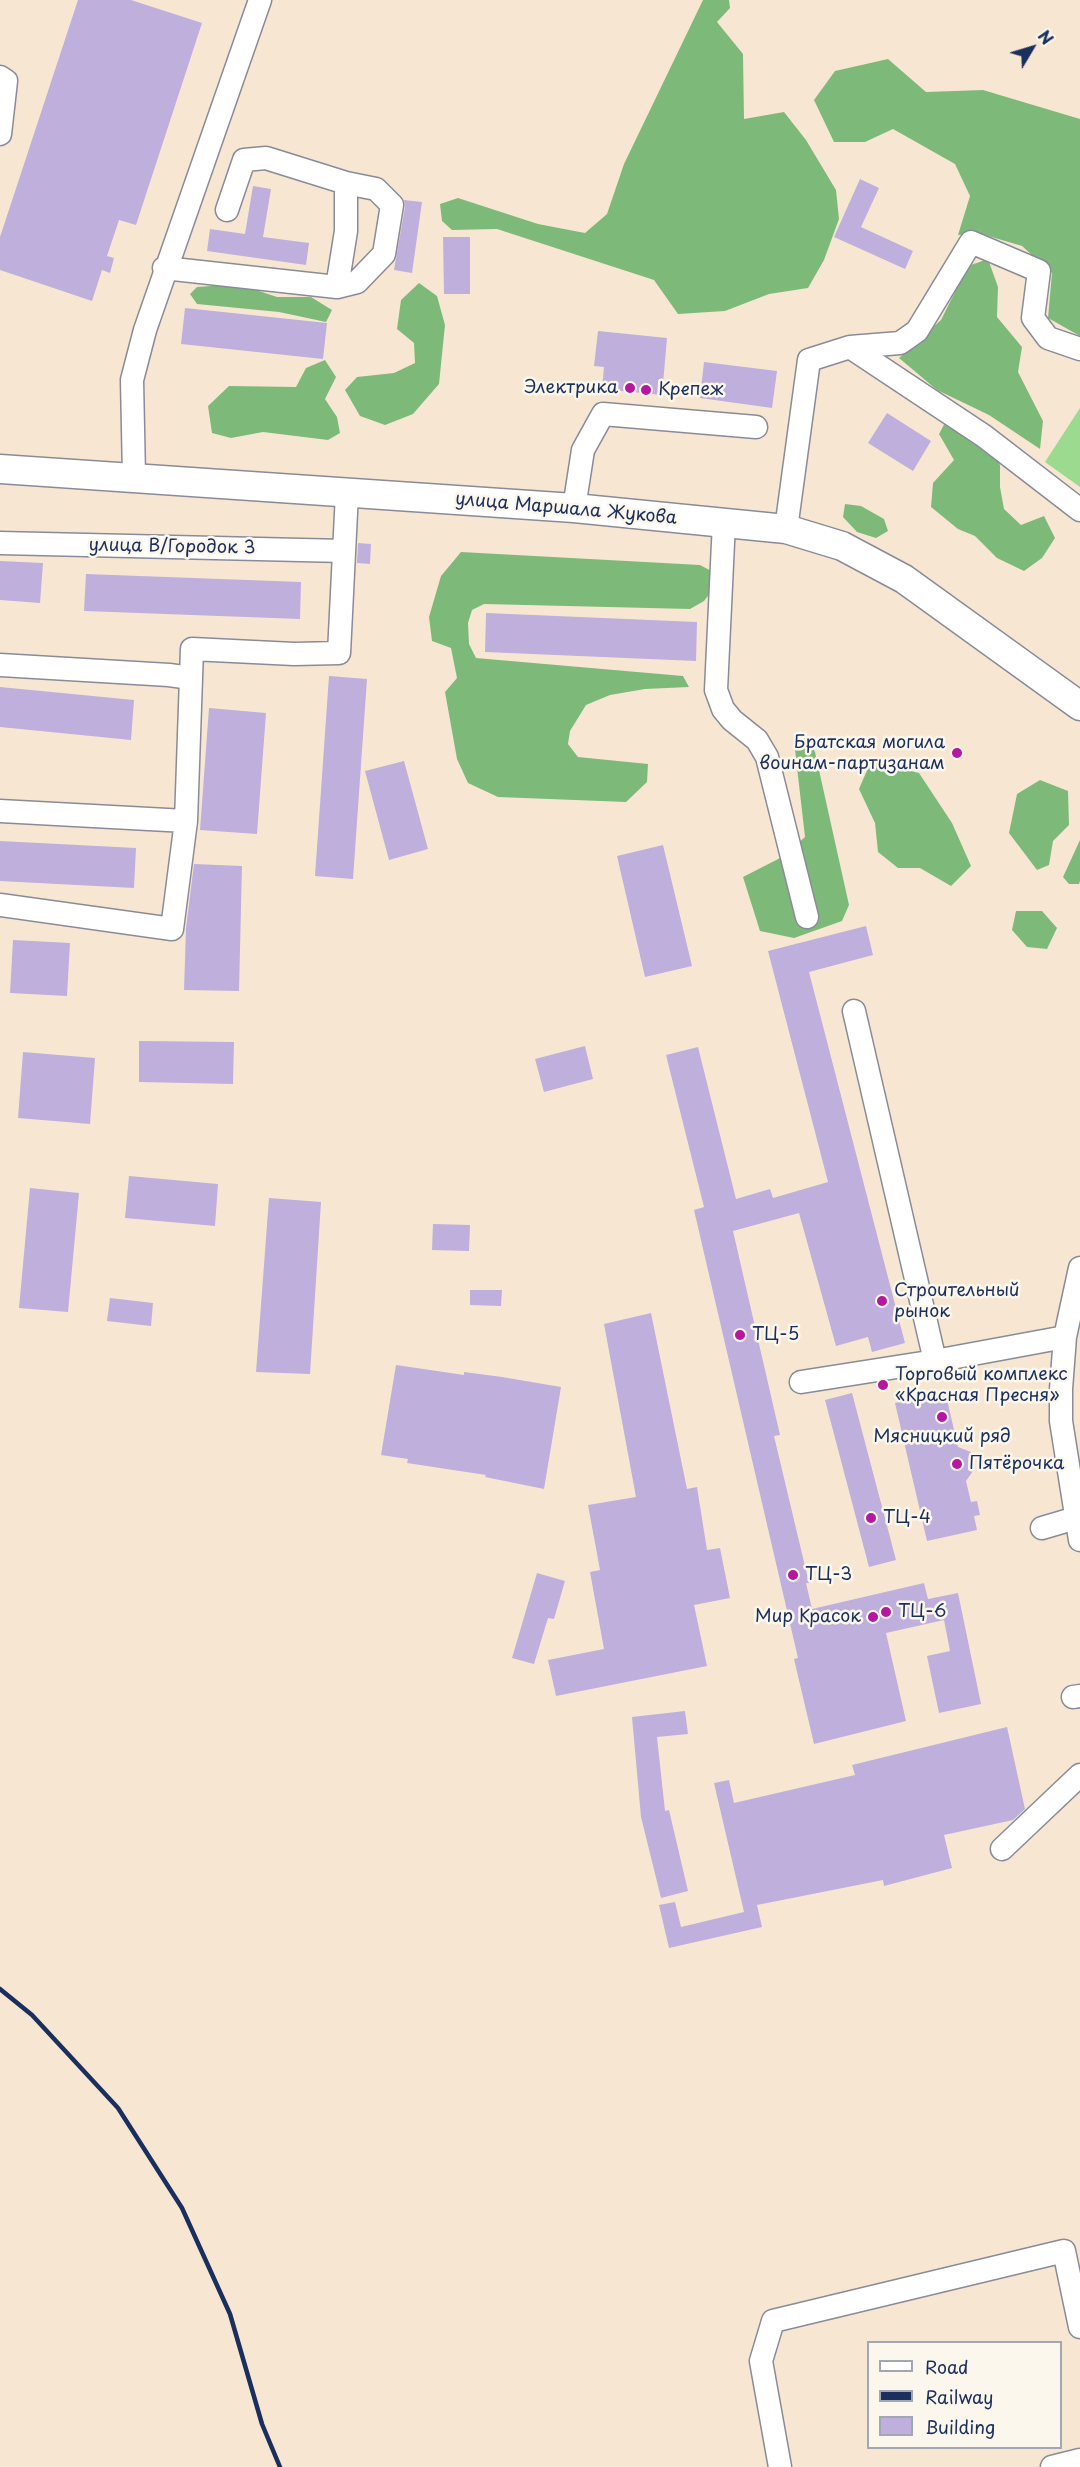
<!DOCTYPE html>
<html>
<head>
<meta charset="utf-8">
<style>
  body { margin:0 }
  #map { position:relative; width:1080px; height:2467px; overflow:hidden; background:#f7e7d2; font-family:"Playpen Sans",sans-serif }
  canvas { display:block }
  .legend { position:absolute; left:867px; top:2341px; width:195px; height:108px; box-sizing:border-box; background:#fbf7ec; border:2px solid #a1a7b3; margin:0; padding:8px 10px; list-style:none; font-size:18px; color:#1b2f5e }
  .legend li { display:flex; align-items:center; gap:12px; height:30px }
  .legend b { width:30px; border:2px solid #a1a7b3 }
  .north { position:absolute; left:1002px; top:18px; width:60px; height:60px; -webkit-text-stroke:4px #fbf7ec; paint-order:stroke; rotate:52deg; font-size:16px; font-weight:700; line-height:24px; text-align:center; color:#1b2f5e }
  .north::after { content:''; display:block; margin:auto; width:21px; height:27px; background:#1b2f5e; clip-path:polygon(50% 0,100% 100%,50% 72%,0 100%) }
</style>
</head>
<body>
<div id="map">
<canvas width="1080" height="2467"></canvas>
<ul class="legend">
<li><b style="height:8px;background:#fff"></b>Road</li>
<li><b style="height:8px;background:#1b2f5e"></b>Railway</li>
<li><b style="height:16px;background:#bfafdc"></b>Building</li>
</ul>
<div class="north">N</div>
</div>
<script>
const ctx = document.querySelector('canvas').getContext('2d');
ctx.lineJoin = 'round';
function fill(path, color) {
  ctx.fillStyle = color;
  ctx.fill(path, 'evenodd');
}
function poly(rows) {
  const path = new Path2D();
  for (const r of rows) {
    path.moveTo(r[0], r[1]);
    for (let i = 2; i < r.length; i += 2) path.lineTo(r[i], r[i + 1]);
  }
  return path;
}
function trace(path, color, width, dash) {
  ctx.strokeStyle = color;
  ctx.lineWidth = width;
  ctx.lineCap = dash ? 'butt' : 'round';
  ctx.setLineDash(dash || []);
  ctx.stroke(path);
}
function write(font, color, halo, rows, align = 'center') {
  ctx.font = font + ' "Playpen Sans",sans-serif';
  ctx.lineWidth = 5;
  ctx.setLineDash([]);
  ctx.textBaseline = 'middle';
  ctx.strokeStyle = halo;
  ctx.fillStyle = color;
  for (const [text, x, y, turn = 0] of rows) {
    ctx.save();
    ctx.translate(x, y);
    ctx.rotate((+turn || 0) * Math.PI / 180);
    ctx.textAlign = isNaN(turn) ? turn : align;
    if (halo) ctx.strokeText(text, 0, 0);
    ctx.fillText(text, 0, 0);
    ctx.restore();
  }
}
const green = poly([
  [1080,408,1080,487,1045,462]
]);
const forest = poly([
  [703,0,729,0,730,8,717,22,743,54,744,119,784,112,806,140,836,190,839,219,824,260,808,288,769,294,725,311,678,314,654,280,497,229,452,230,442,221,440,204,458,198,538,224,585,233,607,214,624,164],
  [888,59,926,92,983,90,1080,119,1080,336,1048,318,1052,273,1022,246,978,233,958,235,970,196,955,164,893,129,865,142,834,142,814,100,835,71],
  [988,259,998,287,997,317,1022,347,1018,372,1043,421,1040,449,989,415,937,390,899,358,941,320,968,266],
  [419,283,437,296,445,325,439,384,413,414,385,425,360,416,345,390,357,377,394,373,415,363,414,343,397,329,401,300],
  [238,284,277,297,311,297,332,310,326,322,279,312,197,304,190,294,197,287],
  [325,360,336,377,325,399,337,417,340,433,328,440,263,432,231,438,212,433,208,406,229,386,296,387,306,368],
  [947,419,985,441,1000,465,1000,487,1004,509,1021,525,1044,516,1055,538,1042,558,1024,571,997,558,975,536,958,529,931,507,933,483,954,460,939,434],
  [845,504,861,506,884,519,888,531,876,538,857,532,843,517],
  [461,552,700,565,715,573,711,592,704,601,690,609,484,604,472,610,468,623,469,644,476,658,683,676,689,687,645,689,610,695,586,705,570,731,568,744,578,757,648,764,647,782,626,802,498,797,468,783,457,759,445,692,457,678,451,648,432,641,429,617,441,576],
  [806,735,815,752,849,905,842,921,794,938,760,931,743,877,782,857,805,837,794,741],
  [871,761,919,773,952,823,971,866,951,886,920,868,898,868,878,852,875,823,859,789],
  [1040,780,1068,791,1069,825,1053,841,1049,865,1037,870,1009,833,1017,794],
  [1080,840,1080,881,1079,884,1069,884,1063,877],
  [1016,911,1042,911,1057,928,1047,949,1027,947,1012,930]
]);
const building = poly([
  [78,0,131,0,202,23,136,225,119,220,107,256,114,258,110,273,102,270,92,301,0,270,0,237],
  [860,179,879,188,861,227,913,251,905,269,834,237],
  [253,186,271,189,263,237,309,243,306,265,207,251,210,229,245,234],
  [404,200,422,202,412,273,394,270,405,207],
  [443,237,470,237,470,294,444,294],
  [185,308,327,323,323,359,181,344],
  [598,331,667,338,662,395,602,389,604,367,594,366],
  [704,362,777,371,772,408,700,398],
  [887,413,931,441,913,471,868,443],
  [358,543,371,544,370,564,357,563],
  [0,561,43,563,40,603,0,600],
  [86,574,301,582,300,619,84,611],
  [486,613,697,622,696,661,485,652],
  [329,676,367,679,353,879,315,876],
  [0,687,134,700,131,740,0,727],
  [209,708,266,713,257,834,200,830],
  [404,761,428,849,389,860,365,771],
  [0,841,136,848,134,888,0,881],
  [663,845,692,966,645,977,617,856],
  [194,864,242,866,239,991,184,990,186,928],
  [866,926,873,955,809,972,905,1343,872,1352,868,1337,836,1346,799,1213,733,1231,780,1435,774,1436,809,1583,806,1583,812,1609,924,1583,928,1599,958,1593,981,1704,939,1713,927,1656,950,1651,944,1620,886,1633,906,1721,814,1744,794,1659,798,1658,694,1210,704,1207,666,1055,698,1047,736,1199,770,1189,773,1198,828,1182,768,951],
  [13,940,70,943,67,996,10,993],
  [139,1041,234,1042,233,1084,139,1082],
  [585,1046,593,1079,544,1092,535,1059],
  [23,1052,95,1058,90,1124,18,1118],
  [129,1176,218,1184,215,1226,125,1218],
  [30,1188,79,1193,68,1312,19,1308],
  [269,1198,321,1202,310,1374,256,1372],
  [433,1224,470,1225,469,1251,432,1250],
  [470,1290,502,1290,501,1306,470,1305],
  [110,1298,153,1303,151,1326,107,1321],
  [651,1313,687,1489,697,1487,707,1550,720,1548,730,1598,694,1605,707,1666,556,1696,548,1660,604,1649,590,1572,600,1570,588,1505,636,1497,604,1324],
  [396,1365,464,1375,464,1372,502,1377,561,1387,544,1489,485,1477,486,1475,407,1463,408,1459,381,1455],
  [945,1391,958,1447,971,1452,975,1468,966,1481,971,1502,977,1501,980,1515,974,1516,977,1530,927,1541,895,1403],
  [852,1393,896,1560,869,1567,825,1400],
  [537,1573,565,1581,554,1619,548,1618,534,1664,512,1658],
  [685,1711,688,1734,657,1737,665,1811,669,1810,688,1891,661,1898,641,1817,632,1717],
  [1007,1727,1025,1809,1013,1820,944,1835,952,1868,884,1886,883,1880,757,1905,762,1927,669,1948,659,1905,675,1902,681,1927,744,1912,714,1783,729,1780,734,1803,855,1775,852,1765]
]);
const minor = poly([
  [0,77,6,81,0,134],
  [164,268,337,287,346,231,346,183,266,158,244,160,227,210],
  [337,287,357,282,384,254,392,205,376,189,346,183],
  [850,347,984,436,1080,510],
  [134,477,132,380,145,330,260,0],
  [574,508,583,450,603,414,756,427],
  [724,522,716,690,723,709,732,720,757,740,767,757,807,917],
  [786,529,809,360,850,347,900,343,917,331,971,242,1039,271,1033,318,1048,338,1080,349],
  [0,543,344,551],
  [0,665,169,675,191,678],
  [0,811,186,821],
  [0,905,172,929,186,821,192,649,294,654,339,653,347,493],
  [854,1011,935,1361,1065,1337],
  [1080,1268,1065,1337,1061,1389,1061,1421,1080,1540],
  [801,1382,935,1361],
  [1042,1528,1076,1518],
  [1073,1697,1080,1696],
  [1002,1849,1080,1775],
  [780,2467,761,2361,773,2321,1064,2251,1080,2327],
  [1052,2467,1080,2460]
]);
const major = poly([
  [0,469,574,508,786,529,842,546,904,579,1080,706]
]);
const rail = poly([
  [0,1989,32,2015,118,2108,182,2208,230,2314,262,2424,280,2467]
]);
const markers = [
  [630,388,6,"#b5179e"],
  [646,390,6,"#b5179e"],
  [957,753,6,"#b5179e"],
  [882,1301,6,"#b5179e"],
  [740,1335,6,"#b5179e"],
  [883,1385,6,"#b5179e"],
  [942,1417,6,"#b5179e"],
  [957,1464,6,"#b5179e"],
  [871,1518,6,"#b5179e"],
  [793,1575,6,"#b5179e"],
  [886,1612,6,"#b5179e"],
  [873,1617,6,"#b5179e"]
];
const poiNames = [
  ["Электрика",618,388,"right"],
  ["Крепеж",658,390],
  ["Братская могила",945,743,"right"],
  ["воинам-партизанам",945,764,"right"],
  ["Строительный",894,1291],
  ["рынок",894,1312],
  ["ТЦ-5",752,1335],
  ["Торговый комплекс",895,1375],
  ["«Красная Пресня»",895,1396],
  ["Мясницкий ряд",942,1437,"center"],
  ["Пятёрочка",969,1464],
  ["ТЦ-4",883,1518],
  ["ТЦ-3",805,1575],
  ["ТЦ-6",898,1612],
  ["Мир Красок",861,1617,"right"]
];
const streetNames = [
  ["улица Маршала Жукова",566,509,5],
  ["улица В/Городок 3",172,547,1]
];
fill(green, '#9cda8f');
fill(forest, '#7dba7a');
fill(building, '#bfafdc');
trace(minor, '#898b98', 25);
trace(major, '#898b98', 31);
trace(minor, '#fff', 22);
trace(major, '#fff', 28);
trace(rail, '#1b2f5e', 4.5);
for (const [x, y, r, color] of markers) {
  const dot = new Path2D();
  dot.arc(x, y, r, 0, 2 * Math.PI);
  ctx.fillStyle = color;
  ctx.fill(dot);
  trace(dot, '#fbf7ec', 2);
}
write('18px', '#1b2f5e', '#fbf7ec', poiNames, 'left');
write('18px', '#1b2f5e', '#fbf7ec', streetNames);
</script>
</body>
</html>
